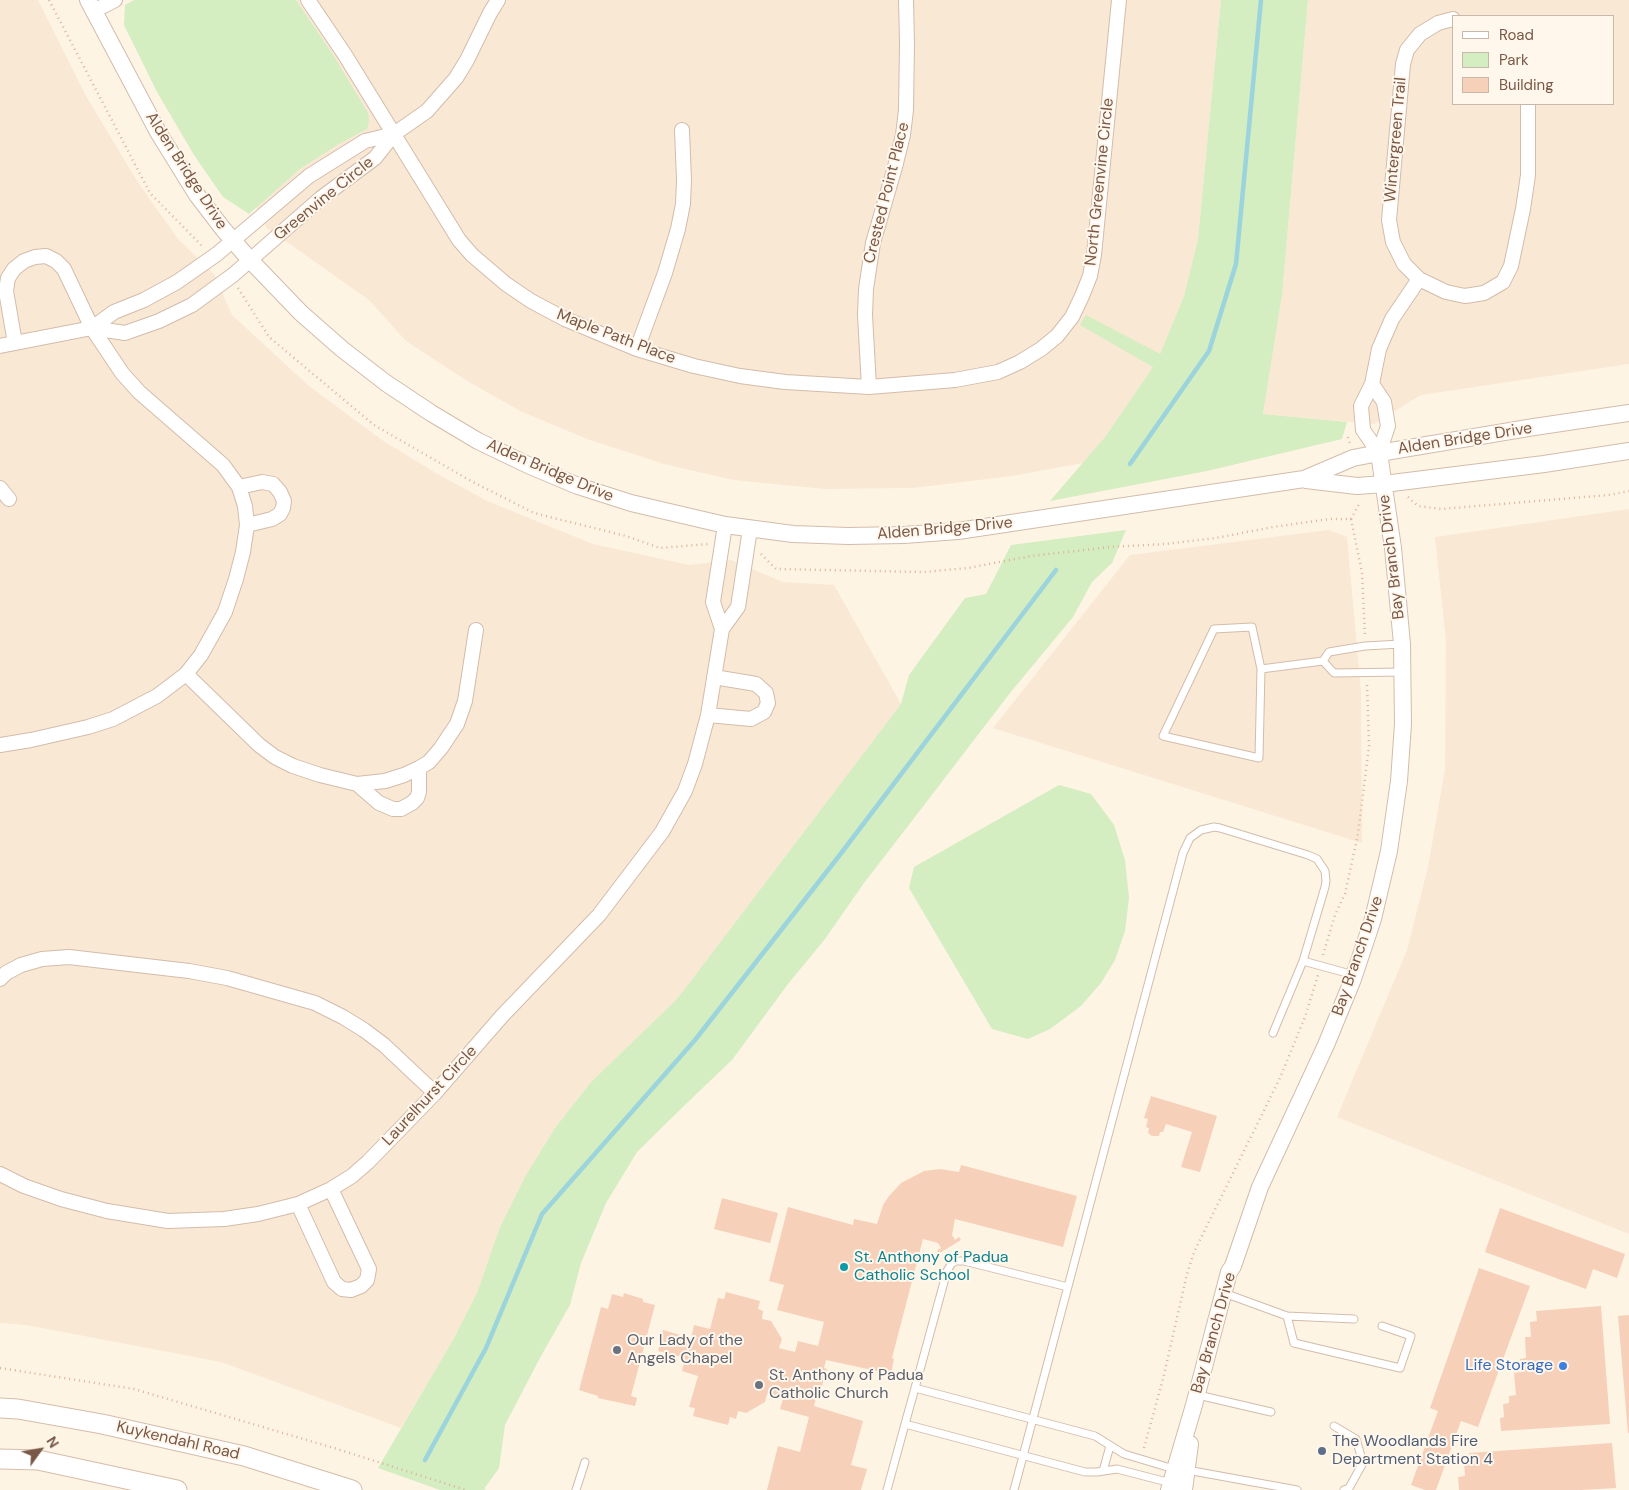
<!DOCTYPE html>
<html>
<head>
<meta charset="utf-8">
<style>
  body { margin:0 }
  #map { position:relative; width:1629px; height:1490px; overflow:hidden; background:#fef4e4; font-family:"DM Sans",sans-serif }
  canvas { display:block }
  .legend { position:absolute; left:1452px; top:15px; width:162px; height:90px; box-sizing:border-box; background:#fff7ec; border:1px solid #c9b7aa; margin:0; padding:6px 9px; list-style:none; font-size:15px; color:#795847 }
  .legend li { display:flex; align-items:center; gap:10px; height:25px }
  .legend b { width:25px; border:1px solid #c9b7aa }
  .north { position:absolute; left:15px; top:1425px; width:50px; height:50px; -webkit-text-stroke:4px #fff7ec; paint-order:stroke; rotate:58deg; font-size:14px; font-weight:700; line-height:20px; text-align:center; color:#795847 }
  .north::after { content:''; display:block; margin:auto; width:18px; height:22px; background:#795847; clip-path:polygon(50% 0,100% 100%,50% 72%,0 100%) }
</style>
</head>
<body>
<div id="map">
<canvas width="1629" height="1490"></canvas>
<ul class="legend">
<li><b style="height:6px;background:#fff"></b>Road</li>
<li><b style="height:14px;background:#d4edc1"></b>Park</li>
<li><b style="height:14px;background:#f6d0b9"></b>Building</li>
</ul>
<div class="north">N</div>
</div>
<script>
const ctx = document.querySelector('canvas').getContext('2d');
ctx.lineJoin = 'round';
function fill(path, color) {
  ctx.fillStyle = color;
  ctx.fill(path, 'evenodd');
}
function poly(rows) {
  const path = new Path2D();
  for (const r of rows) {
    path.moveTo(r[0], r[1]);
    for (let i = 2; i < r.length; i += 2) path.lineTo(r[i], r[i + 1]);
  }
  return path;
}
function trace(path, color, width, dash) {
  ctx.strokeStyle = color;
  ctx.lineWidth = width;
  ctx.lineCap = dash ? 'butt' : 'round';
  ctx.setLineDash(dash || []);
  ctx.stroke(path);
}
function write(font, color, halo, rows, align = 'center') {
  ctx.font = font + ' "DM Sans",sans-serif';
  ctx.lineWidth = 4;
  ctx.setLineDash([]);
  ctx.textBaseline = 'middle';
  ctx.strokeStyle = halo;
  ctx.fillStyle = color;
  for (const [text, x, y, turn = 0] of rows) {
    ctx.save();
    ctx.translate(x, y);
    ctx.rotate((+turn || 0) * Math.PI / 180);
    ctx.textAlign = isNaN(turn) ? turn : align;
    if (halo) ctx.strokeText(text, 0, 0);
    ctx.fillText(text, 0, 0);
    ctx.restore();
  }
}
const residential = poly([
  [0,0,38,0,86,96,137,181,178,239,214,274,232,315,309,386,382,440,436,473,487,501,593,544,689,565,731,560,783,582,834,585,901,704,684,990,675,1001,591,1082,555,1128,526,1175,500,1227,477,1293,454,1338,401,1428,221,1362,26,1325,0,1323],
  [296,0,1221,0,1198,239,1184,296,1160,354,1153,367,1105,437,1083,463,1012,476,913,488,825,489,734,480,664,464,587,439,520,411,464,379,406,341,369,300,267,228,256,207,300,169,339,144,367,129,367,113,332,53],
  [1308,0,1629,0,1629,364,1421,395,1374,424,1263,414,1282,295],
  [1453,16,1613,16,1613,104,1453,104],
  [1629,509,1629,1234,1337,1117,1407,950,1428,867,1445,769,1446,641,1435,537],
  [1329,530,1347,537,1361,691,1362,843,993,728,1130,555]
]);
const green = poly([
  [134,0,296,0,332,53,368,113,369,121,367,129,339,144,300,169,249,214,223,197,194,155,157,92,124,25,125,5],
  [1221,0,1308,0,1282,295,1263,414,1347,422,1342,439,1207,471,1050,501,1105,437,1153,367,1080,325,1086,315,1160,354,1184,296,1198,239],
  [1126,530,1112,563,1092,582,1073,617,1010,693,928,800,864,883,825,939,788,984,732,1060,689,1101,637,1152,606,1203,581,1263,570,1305,541,1356,505,1425,499,1468,484,1489,486,1490,440,1490,378,1468,454,1338,477,1293,500,1227,526,1175,555,1128,591,1082,675,1001,684,990,901,704,909,675,965,598,986,594,1011,545],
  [1059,785,1091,794,1114,825,1125,860,1129,898,1125,931,1115,960,1101,983,1081,1006,1050,1029,1028,1039,992,1029,909,888,914,867]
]);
const stream = poly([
  [1130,464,1209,351,1236,264,1261,0],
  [425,1460,486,1348,542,1214,695,1040,839,856,1056,570]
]);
const building = poly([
  [1151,1096,1217,1116,1200,1172,1181,1167,1192,1132,1166,1124,1163,1132,1160,1132,1159,1136,1152,1136,1148,1133,1149,1128,1146,1127,1148,1119,1144,1118],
  [961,1165,1077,1196,1063,1247,955,1219,952,1235,955,1240,959,1237,961,1240,938,1254,937,1251,941,1248,938,1243,923,1239,892,1358,894,1359,891,1374,826,1360,824,1368,827,1369,818,1399,816,1398,814,1406,863,1421,851,1465,867,1469,861,1490,767,1490,778,1446,800,1452,809,1417,780,1409,783,1399,767,1394,765,1402,746,1413,738,1411,736,1419,730,1417,728,1425,693,1416,695,1408,689,1407,698,1376,682,1371,685,1358,658,1351,663,1330,691,1338,694,1325,710,1329,718,1298,724,1299,726,1292,760,1301,758,1309,763,1311,762,1319,771,1321,782,1339,779,1348,795,1352,798,1341,818,1346,824,1322,777,1310,784,1285,769,1281,788,1207,853,1225,854,1219,877,1224,883,1205,889,1196,901,1183,924,1171,940,1169,959,1172],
  [722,1198,778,1213,770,1243,714,1229],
  [1500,1208,1625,1254,1617,1278,1593,1269,1586,1289,1485,1252],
  [1479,1268,1530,1286,1478,1427,1461,1421,1436,1490,1425,1490,1411,1485,1438,1411,1430,1408],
  [624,1293,643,1299,643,1302,655,1305,631,1396,637,1398,635,1406,598,1398,598,1396,579,1390,601,1307,608,1309,612,1294,623,1297],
  [1601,1306,1610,1424,1501,1431,1500,1418,1504,1417,1503,1404,1509,1403,1509,1396,1516,1395,1514,1373,1521,1372,1520,1359,1526,1358,1525,1337,1531,1337,1530,1322,1537,1321,1536,1311],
  [1629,1315,1629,1433,1628,1433,1618,1316],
  [1612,1443,1616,1488,1581,1490,1459,1490,1458,1477,1465,1476,1464,1461,1470,1461,1469,1453]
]);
const path = poly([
  [49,0,150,193,203,247],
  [238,288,269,337,374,425,471,481,534,513,626,536,660,548,708,544],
  [1348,437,1350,444],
  [1408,497,1418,506,1441,509,1609,495,1629,491],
  [1351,519,1362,573,1365,636],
  [761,554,776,569,924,572,968,568,1031,556,1111,547,1165,544,1216,538,1273,527,1330,519,1351,519,1359,504,1359,501],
  [1323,955,1335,915,1345,894,1358,834,1369,746,1367,684],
  [0,1368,134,1389,334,1448,466,1490],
  [1144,1448,1163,1379,1187,1274,1194,1252,1280,1078,1305,1017,1318,975]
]);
const service = poly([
  [1401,644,1365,646,1329,652,1323,661,1334,673,1402,672],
  [1261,669,1252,627,1214,629,1163,736,1259,758,1261,669,1323,661],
  [1303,961,1354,975],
  [1224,1293,1287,1316,1294,1343,1400,1368,1411,1336,1382,1326],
  [1287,1316,1354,1319],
  [915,1388,947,1271,952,1263,956,1261,964,1261,1068,1287],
  [1198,1395,1271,1412],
  [905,1424,915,1388,1095,1436,1124,1454,1174,1469],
  [1334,1426,1356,1439,1363,1463,1349,1488,1344,1490],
  [1187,1470,1297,1490],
  [1103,1471,1110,1446],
  [576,1490,585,1462],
  [887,1490,905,1424,1085,1472,1097,1472,1117,1469,1171,1483],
  [1014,1490,1183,853,1190,838,1201,830,1214,827,1220,828,1308,855,1317,859,1325,871,1326,881,1325,887,1303,961,1273,1033]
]);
const minor = poly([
  [308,0,345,55,459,240,472,255,506,284,531,301,565,319,637,349,694,366,740,376,785,382,869,387,955,380,998,372,1020,362,1041,349,1057,336,1072,317,1082,296,1090,276,1094,255,1119,0],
  [94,11,115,0],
  [1453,19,1438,23,1420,34,1407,50,1403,64,1389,220,1393,242,1404,264,1419,279,1446,292,1465,296,1484,293,1503,282,1511,266,1523,209,1528,175,1528,104],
  [92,328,114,312,144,300,177,282,217,254,309,176,365,141,394,134],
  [0,346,92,328,125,333,159,321,192,305,233,275,321,198,375,158,394,134,427,111,456,78,467,60,490,13,498,0],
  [637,349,665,273,678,229,683,204,684,180,682,130],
  [1372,384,1384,402,1388,426,1379,453],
  [869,387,865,315,866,289,873,243,895,167,903,135,906,110,907,43,906,0],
  [1379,453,1363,430,1361,406,1372,384,1379,349,1392,319,1419,279],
  [239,487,262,482,273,484,280,492,284,501,283,508,280,514,272,519,247,525],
  [0,488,9,499],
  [722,629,713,602,725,525],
  [186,674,259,745,275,757,293,766,320,775,357,784,385,781,404,775,419,768,429,762,441,748,457,724,465,701,476,630],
  [708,715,751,719,764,712,768,703,766,693,756,684,714,677],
  [0,745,31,740,88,727,113,719,157,696,186,674,201,655,225,612,236,579,243,552,247,525,245,506,239,487,223,465,139,392,122,373,92,328,64,269,56,261,46,256,35,257,24,261,14,269,8,278,6,291,15,343],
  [357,784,379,803,393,809,401,809,412,803,417,798,419,792,419,768],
  [0,979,6,973,21,965,42,959,69,957,189,971,227,978,315,1003,343,1017,364,1030,384,1045,435,1093],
  [0,1174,24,1186,61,1199,107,1211,168,1221,224,1219,258,1214,298,1204,331,1189,352,1176,368,1162,435,1093,502,1016,599,915,662,832,685,791,695,764,708,715,722,629,738,607,750,529],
  [298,1204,334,1282,342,1289,351,1290,361,1286,367,1280,369,1269,331,1189]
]);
const tertiary = poly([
  [88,0,158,132,197,195,223,229,250,260,301,313,342,349,386,383,431,413,478,441,528,465,578,486,631,503,725,525,793,534,848,536,904,535,958,531,1304,479,1353,458,1379,453,1534,427,1629,413],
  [1306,480,1357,486,1384,484,1544,464,1629,451],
  [1169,1490,1194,1405,1229,1272,1233,1266,1260,1187,1326,1045,1353,979,1373,919,1389,851,1399,781,1403,724,1402,644,1393,548,1379,453],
  [1184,1490,1190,1444]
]);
const secondary = poly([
  [0,1408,18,1409,102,1424,244,1456,352,1490],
  [0,1459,38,1460,177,1490]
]);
const markers = [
  [844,1267,5,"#0f9aa8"],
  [617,1350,5,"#6b7280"],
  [1563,1366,5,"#3f7fe0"],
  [759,1385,5,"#6b7280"],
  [1322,1451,5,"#5c6f8a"]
];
const streetNames = [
  ["Wintergreen Trail",1396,140,-85],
  ["Alden Bridge Drive",186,171,57],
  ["North Greenvine Circle",1100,182,-84],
  ["Crested Point Place",887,193,-76],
  ["Greenvine Circle",324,199,-39],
  ["Maple Path Place",616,337,21],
  ["Alden Bridge Drive",1465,439,-9],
  ["Alden Bridge Drive",550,471,23],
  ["Alden Bridge Drive",945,529,-5],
  ["Bay Branch Drive",1392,557,-97],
  ["Bay Branch Drive",1358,956,-71],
  ["Laurelhurst Circle",430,1096,-47],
  ["Bay Branch Drive",1214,1333,-74],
  ["Kuykendahl Road",178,1441,13]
];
const cultureNames = [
  ["St. Anthony of Padua",854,1258],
  ["Catholic School",854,1276]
];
const worshipNames = [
  ["Our Lady of the",627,1341],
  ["Angels Chapel",627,1359],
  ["St. Anthony of Padua",769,1376],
  ["Catholic Church",769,1394]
];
const shopNames = [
  ["Life Storage",1553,1366]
];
const serviceNames = [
  ["The Woodlands Fire",1332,1442],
  ["Department Station 4",1332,1460]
];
fill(residential, '#f9e8d4');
fill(green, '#d4edc1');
trace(stream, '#9bd4dd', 4.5);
fill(building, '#f6d0b9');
trace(service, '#d3bcab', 9);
trace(minor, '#d3bcab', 16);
trace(tertiary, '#d3bcab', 18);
trace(secondary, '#d6bca9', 21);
trace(path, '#dbb39c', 2.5, [1, 4]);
trace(service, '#fff', 7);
trace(minor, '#fff', 14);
trace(tertiary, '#fff', 16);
trace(secondary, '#fff', 19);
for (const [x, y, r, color] of markers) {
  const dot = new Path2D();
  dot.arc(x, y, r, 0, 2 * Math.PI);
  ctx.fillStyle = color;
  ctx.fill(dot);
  trace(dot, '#fff7ec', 2);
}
write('16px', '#795847', '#fff7ec', streetNames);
write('16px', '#0d838f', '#fff7ec', cultureNames, 'left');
write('16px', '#5b616d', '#fff7ec', worshipNames, 'left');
write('16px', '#366cbe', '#fff7ec', shopNames, 'right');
write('16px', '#4e5e75', '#fff7ec', serviceNames, 'left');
</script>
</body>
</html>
